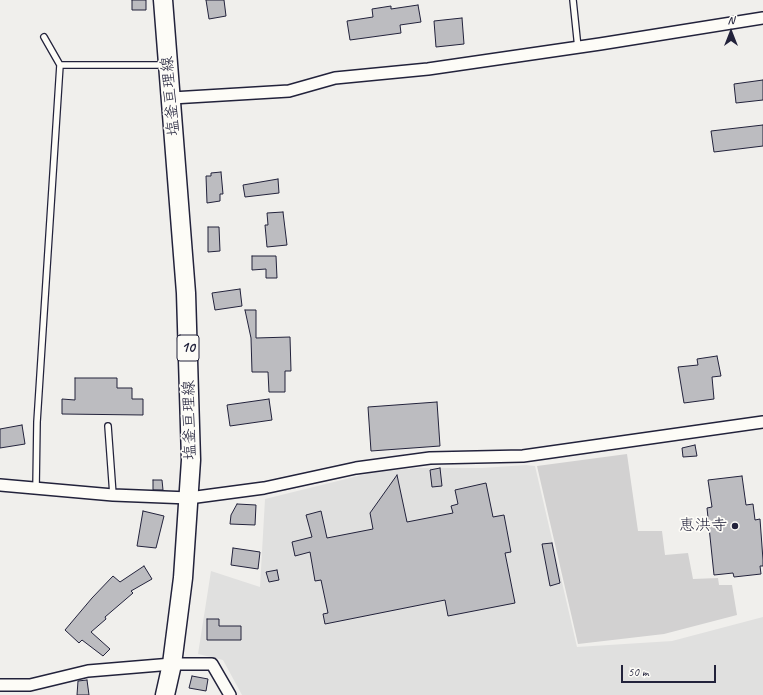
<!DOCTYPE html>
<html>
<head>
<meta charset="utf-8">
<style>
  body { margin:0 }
  #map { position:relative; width:763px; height:695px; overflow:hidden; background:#f0efec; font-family:Caveat,sans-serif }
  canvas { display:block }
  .north { position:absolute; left:711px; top:12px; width:40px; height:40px; -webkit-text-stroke:3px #fdfcf7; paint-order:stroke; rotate:0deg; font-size:11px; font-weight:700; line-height:16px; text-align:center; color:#22223b }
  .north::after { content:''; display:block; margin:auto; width:14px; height:18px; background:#22223b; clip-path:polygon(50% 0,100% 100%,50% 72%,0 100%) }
  .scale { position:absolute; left:621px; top:665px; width:95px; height:18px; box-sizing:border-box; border:2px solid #22223b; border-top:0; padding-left:5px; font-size:12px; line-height:14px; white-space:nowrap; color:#22223b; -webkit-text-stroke:3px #fdfcf7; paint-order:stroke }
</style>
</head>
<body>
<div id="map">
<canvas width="763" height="695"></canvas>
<div class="north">N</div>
<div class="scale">50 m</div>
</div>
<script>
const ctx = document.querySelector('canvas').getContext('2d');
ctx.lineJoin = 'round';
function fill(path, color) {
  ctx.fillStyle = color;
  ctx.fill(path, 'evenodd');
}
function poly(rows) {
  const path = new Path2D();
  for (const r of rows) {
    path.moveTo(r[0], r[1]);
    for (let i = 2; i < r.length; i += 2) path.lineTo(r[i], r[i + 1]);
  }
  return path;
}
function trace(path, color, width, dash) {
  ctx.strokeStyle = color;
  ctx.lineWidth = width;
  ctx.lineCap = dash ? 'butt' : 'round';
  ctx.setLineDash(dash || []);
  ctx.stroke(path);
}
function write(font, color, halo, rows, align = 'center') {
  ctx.font = font + ' Caveat,"Klee One",sans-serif';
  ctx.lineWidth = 3.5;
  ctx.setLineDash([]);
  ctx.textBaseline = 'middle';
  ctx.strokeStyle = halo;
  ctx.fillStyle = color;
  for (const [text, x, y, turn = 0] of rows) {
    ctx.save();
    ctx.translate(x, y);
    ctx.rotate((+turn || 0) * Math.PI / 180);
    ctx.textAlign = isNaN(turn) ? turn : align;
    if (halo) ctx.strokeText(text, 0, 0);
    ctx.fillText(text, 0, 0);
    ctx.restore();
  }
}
const built = poly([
  [526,465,535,466,577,647,672,641,763,617,763,695,242,695,223,660,198,654,211,571,260,587,265,499,370,473,415,468,482,468]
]);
const green = poly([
  [627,454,638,531,662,531,665,555,688,553,693,579,718,578,719,585,732,585,737,615,664,634,578,644,537,466]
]);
const building = poly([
  [132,0,146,0,146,10,132,10,132,0],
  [206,0,224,0,226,16,209,19,206,0],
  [418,5,421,22,400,25,401,33,350,40,347,21,373,17,372,9,391,6,391,9,418,5],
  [462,18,464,44,436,47,434,21,462,18],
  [763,80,763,100,736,103,734,84,763,80],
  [763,125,763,146,714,152,711,131,763,125],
  [221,172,223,194,220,194,220,201,207,203,206,176,211,176,211,173,221,172],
  [278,179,279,193,245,197,243,185,278,179],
  [283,212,287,245,267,247,265,225,268,225,267,213,283,212],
  [208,227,219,227,220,251,208,252,208,227],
  [252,256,276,256,277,278,266,278,266,269,252,270,252,256],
  [240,289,242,306,215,310,212,293,240,289],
  [245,310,256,310,256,338,290,337,291,371,285,371,285,392,269,392,268,372,252,372,251,338,245,310],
  [717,356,721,376,712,377,714,399,684,403,678,367,698,365,697,359,717,356],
  [75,378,117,378,117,388,132,388,132,399,143,399,143,415,62,414,62,399,75,400,75,378],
  [269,399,272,420,230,426,227,405,269,399],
  [437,402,440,446,371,451,368,407,437,402],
  [22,425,25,444,0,448,0,429,22,425],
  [695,445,697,456,683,457,682,448,695,445],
  [440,468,442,486,432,487,430,470,440,468],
  [397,475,407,522,453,513,451,506,458,504,455,490,486,483,493,517,504,515,511,552,505,553,515,603,448,616,445,600,325,624,323,614,328,613,321,580,315,581,310,552,295,556,292,542,312,537,306,515,321,511,327,538,373,529,370,513,397,475],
  [742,476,746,505,753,504,755,520,760,519,763,560,763,566,760,566,761,574,734,577,733,573,714,575,707,508,712,507,708,480,742,476],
  [153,480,162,480,163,490,153,490,153,480],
  [237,504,256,505,255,525,230,524,231,515,237,504],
  [143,511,164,516,156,548,137,546,143,511],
  [552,543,560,583,550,586,542,544,552,543],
  [233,548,260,552,258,569,231,565,233,548],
  [144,566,152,579,131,591,133,593,105,617,106,619,91,632,110,649,103,656,82,640,79,643,65,630,92,598,113,576,120,582,144,566],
  [277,570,279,580,269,582,266,572,277,570],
  [207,619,219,619,219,626,241,626,241,640,207,640,207,619],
  [192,676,208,679,206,691,189,688,192,676],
  [87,680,89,695,77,695,78,681,87,680]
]);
const lane = poly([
  [573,0,578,48],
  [60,65,166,65],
  [108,426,113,495],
  [36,488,37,422,60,65,44,37]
]);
const street = poly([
  [172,98,289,91,335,78,428,69,600,44,763,18],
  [0,485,113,495,189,498,264,488,356,468,430,458,523,456,763,422],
  [0,685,30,685,88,671,172,664,212,664,230,695]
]);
const primary = poly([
  [163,0,186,293,191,460,183,578,172,664,165,695]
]);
const markers = [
  [735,526,4,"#22223b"]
];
const shields = [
  [188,348,22]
];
const shieldNames = [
  ["10",188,348]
];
const streetNames = [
  ["塩釜亘理線",171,96,-95],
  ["塩釜亘理線",190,420,-91]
];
const poiNames = [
  ["恵洪寺",727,526]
];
fill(built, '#e0e0df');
fill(green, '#d2d1d1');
fill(building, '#bcbcc0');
trace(building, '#22223b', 1);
trace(lane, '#22223b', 8);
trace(street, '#22223b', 14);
trace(primary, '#22223b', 21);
trace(lane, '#fdfcf7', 5.5);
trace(street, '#fdfcf7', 11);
trace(primary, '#fdfcf7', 18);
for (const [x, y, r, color] of markers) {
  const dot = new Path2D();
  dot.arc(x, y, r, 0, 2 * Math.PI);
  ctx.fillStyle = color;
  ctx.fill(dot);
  trace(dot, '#fdfcf7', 1.5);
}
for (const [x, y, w] of shields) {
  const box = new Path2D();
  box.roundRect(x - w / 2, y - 13, w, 26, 3);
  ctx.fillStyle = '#fdfcf7';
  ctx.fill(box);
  trace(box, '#22223b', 1);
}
write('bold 15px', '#22223b', null, shieldNames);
write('16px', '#22223b', '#fdfcf7', streetNames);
write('16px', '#22223b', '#fdfcf7', poiNames, 'right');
</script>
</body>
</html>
